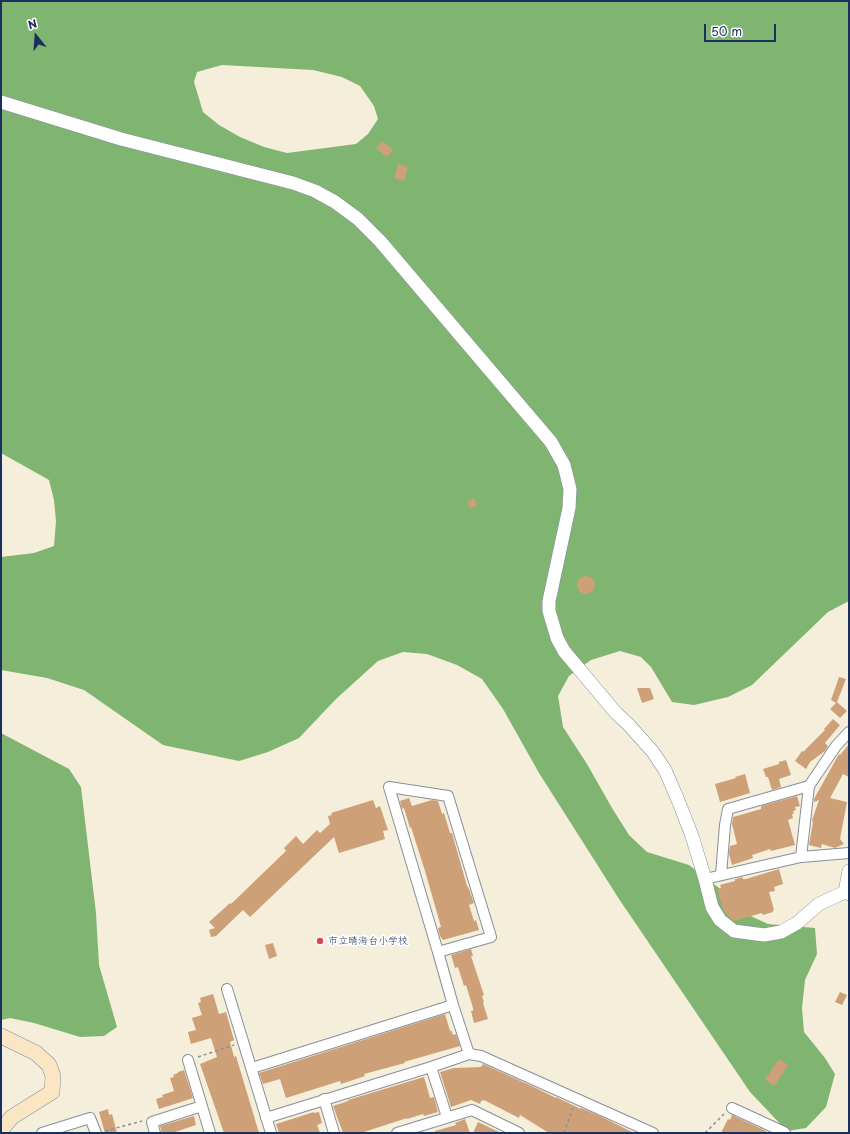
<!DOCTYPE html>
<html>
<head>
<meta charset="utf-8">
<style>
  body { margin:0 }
  #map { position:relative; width:850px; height:1134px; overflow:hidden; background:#f4eeda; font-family:"Playpen Sans",sans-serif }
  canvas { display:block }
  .frame { position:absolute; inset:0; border:2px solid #1b2f5e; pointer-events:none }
  .north { position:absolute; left:16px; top:16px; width:40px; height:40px; -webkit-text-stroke:3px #fff; paint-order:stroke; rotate:343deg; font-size:11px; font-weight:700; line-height:16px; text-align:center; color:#1b2f5e }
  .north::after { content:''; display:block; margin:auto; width:14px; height:18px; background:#1b2f5e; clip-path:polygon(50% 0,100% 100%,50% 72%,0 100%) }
  .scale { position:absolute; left:704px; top:24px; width:72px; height:18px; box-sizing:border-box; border:2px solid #1b2f5e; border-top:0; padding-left:5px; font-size:12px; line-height:14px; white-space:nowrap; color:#1b2f5e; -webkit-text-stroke:3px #fff; paint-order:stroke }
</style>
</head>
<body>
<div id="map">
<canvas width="850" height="1134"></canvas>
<div class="frame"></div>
<div class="north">N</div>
<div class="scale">50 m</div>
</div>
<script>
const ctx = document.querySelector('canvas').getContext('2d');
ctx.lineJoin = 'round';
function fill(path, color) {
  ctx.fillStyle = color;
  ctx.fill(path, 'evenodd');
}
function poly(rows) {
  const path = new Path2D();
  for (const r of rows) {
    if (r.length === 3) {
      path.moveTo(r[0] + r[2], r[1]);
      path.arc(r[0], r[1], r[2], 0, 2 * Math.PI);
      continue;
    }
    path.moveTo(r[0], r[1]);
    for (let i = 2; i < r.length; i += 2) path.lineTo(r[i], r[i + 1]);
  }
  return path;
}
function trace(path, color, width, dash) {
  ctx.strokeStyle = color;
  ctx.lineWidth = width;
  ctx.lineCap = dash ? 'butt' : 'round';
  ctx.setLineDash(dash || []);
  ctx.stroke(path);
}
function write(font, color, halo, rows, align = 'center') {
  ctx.font = font + ' "Playpen Sans","Klee One",sans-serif';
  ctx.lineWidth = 3.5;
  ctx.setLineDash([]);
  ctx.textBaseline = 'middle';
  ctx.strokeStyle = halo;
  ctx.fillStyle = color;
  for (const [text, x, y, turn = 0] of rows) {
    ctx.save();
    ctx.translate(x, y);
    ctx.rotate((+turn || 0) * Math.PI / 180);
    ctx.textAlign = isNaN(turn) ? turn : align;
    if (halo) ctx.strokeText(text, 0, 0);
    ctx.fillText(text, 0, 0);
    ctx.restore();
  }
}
const forest = poly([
  [1,1,849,1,849,601,828,612,752,685,728,697,694,705,672,702,651,667,641,657,620,651,591,660,569,676,558,696,563,727,587,764,612,808,629,835,647,852,689,865,723,891,744,913,768,924,815,928,817,954,805,980,802,1008,804,1032,825,1058,835,1074,826,1107,806,1128,787,1131,750,1092,619,899,539,773,503,709,482,679,457,665,427,654,403,652,378,661,336,699,299,738,268,752,239,761,163,745,84,690,47,678,1,670,1,557,34,553,54,546,56,521,54,500,49,480,1,453],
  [222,65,313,70,342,77,360,86,374,106,378,119,368,134,356,144,287,153,264,147,240,137,219,125,203,112,194,82,197,72],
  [1,733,69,769,81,787,96,913,99,965,117,1027,104,1036,80,1037,34,1023,10,1018,1,1020]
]);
const building = poly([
  [382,141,393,150,387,157,376,148],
  [398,164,408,167,404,181,394,178],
  [474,498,477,505,470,509,467,502],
  [586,585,9],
  [839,677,846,679,837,702,847,711,840,718,830,709,836,703,831,700],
  [637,688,650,688,654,699,642,703],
  [833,719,840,725,825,743,828,746,825,751,810,762,806,769,795,761,802,751,803,752,825,730,824,729],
  [849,744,849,777,843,774,830,798,847,802,840,839,844,844,835,848,822,844,821,848,809,845,813,822,812,820,819,800,814,802,814,799,839,754,840,755],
  [786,760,791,775,779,779,781,787,772,790,768,777,766,777,763,769,779,764,779,762],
  [745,774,750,793,720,802,715,784,736,778,735,777],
  [797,796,800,806,795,807,796,810,793,811,794,814,792,814,793,818,788,820,795,845,771,851,770,849,752,855,753,858,732,865,729,854,730,846,737,844,732,824,733,817,761,809,761,806],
  [409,798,412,806,432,800,438,801,442,814,444,813,450,833,452,833,467,886,469,889,474,903,469,905,474,921,476,920,479,930,443,940,440,936,438,928,441,927,425,871,411,827,410,828,404,808,402,809,400,801],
  [373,800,376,808,380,806,388,830,383,831,385,839,339,853,334,837,250,917,243,910,216,936,211,937,209,930,215,928,209,922,230,903,231,904,286,851,284,848,296,836,303,844,317,830,320,833,330,824,328,816,332,815,331,813],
  [779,869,783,884,774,887,775,891,769,892,774,910,773,910,773,912,763,915,762,913,734,921,728,916,727,914,726,914,723,909,717,889,721,888,720,885,735,881,735,879,736,879,742,877,743,879,746,879],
  [273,943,277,956,269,959,265,945],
  [471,949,473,956,471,956,484,995,482,996,484,1002,483,1003,488,1019,474,1023,471,1011,473,1011,473,1008,466,985,464,986,458,967,455,968,451,955],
  [840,992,847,995,842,1005,835,1002],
  [213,994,219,1014,226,1012,234,1040,230,1042,234,1057,236,1056,259,1133,224,1133,200,1064,217,1057,211,1038,191,1044,188,1032,196,1030,192,1018,202,1015,198,1003,201,1002,200,998],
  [445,1014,450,1031,451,1030,453,1035,456,1034,460,1046,404,1062,405,1063,364,1074,365,1076,341,1084,340,1081,286,1098,280,1079,263,1084,259,1073],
  [779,1059,788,1065,774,1086,765,1079],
  [483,1064,534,1087,556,1098,556,1097,581,1109,581,1108,600,1116,634,1133,549,1133,520,1115,519,1118,484,1100,481,1101,480,1104,471,1100,451,1107,440,1072,454,1068,481,1067],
  [184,1070,193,1098,159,1109,156,1099,163,1097,162,1095,174,1091,170,1078,174,1077,173,1075,178,1073,178,1072],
  [424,1077,430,1098,434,1097,438,1112,424,1116,423,1114,407,1119,407,1118,361,1133,343,1133,333,1106,348,1101,348,1100],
  [108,1109,109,1115,112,1114,117,1133,105,1133,99,1112],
  [314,1112,314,1113,319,1112,322,1123,317,1125,320,1133,279,1133,276,1124],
  [732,1115,762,1129,769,1133,721,1133,728,1119,730,1120],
  [194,1116,196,1125,172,1133,162,1133,160,1126],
  [465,1119,470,1133,435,1133,435,1131,456,1125,455,1123],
  [478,1122,501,1133,473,1133]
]);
const path = poly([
  [198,1057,234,1045],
  [105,1131,142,1121],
  [564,1133,573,1108],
  [705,1133,724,1114]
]);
const minor = poly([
  [389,787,448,796,491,937,438,952,389,787],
  [801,857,809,786,836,746,849,732],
  [721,875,725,825,728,809,809,786],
  [705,879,801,857,849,853],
  [438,952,453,1005,469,1054],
  [227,989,271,1133],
  [188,1060,210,1133],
  [431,1067,447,1117],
  [252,1068,453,1005],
  [324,1099,334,1133],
  [732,1108,784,1132,785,1133],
  [266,1118,431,1067,469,1054,481,1056,653,1133],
  [42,1133,90,1118,96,1133],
  [155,1133,152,1122,202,1106],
  [397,1133,472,1110,519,1133]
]);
const tertiary = poly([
  [1,102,121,139,293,183,315,191,335,202,358,219,380,241,551,442,564,465,570,489,569,508,549,601,549,611,557,638,564,651,616,713,628,724,653,752,665,770,678,800,692,836,705,879,712,907,720,920,734,931,764,935,781,932,797,923,819,904,845,892,849,894],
  [845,892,849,871]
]);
const secondary = poly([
  [1,1036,36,1053,49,1065,53,1076,52,1092,12,1117,1,1130]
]);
const markers = [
  [320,941,4,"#d1495b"]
];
const poiNames = [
  ["市立晴海台小学校",328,941]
];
fill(forest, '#80b571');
fill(building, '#cea077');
trace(minor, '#888e9c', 12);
trace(tertiary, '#888e9c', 14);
trace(secondary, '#888e9c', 16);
trace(path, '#888e9c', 1.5, [3, 3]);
trace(minor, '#fff', 10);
trace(tertiary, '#fff', 13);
trace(secondary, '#fbe6c4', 15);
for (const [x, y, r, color] of markers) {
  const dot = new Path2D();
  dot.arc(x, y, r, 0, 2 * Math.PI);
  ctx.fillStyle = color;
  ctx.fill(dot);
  trace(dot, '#fff', 1.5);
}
write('10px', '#1b2f5e', '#fff', poiNames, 'left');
</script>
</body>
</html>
